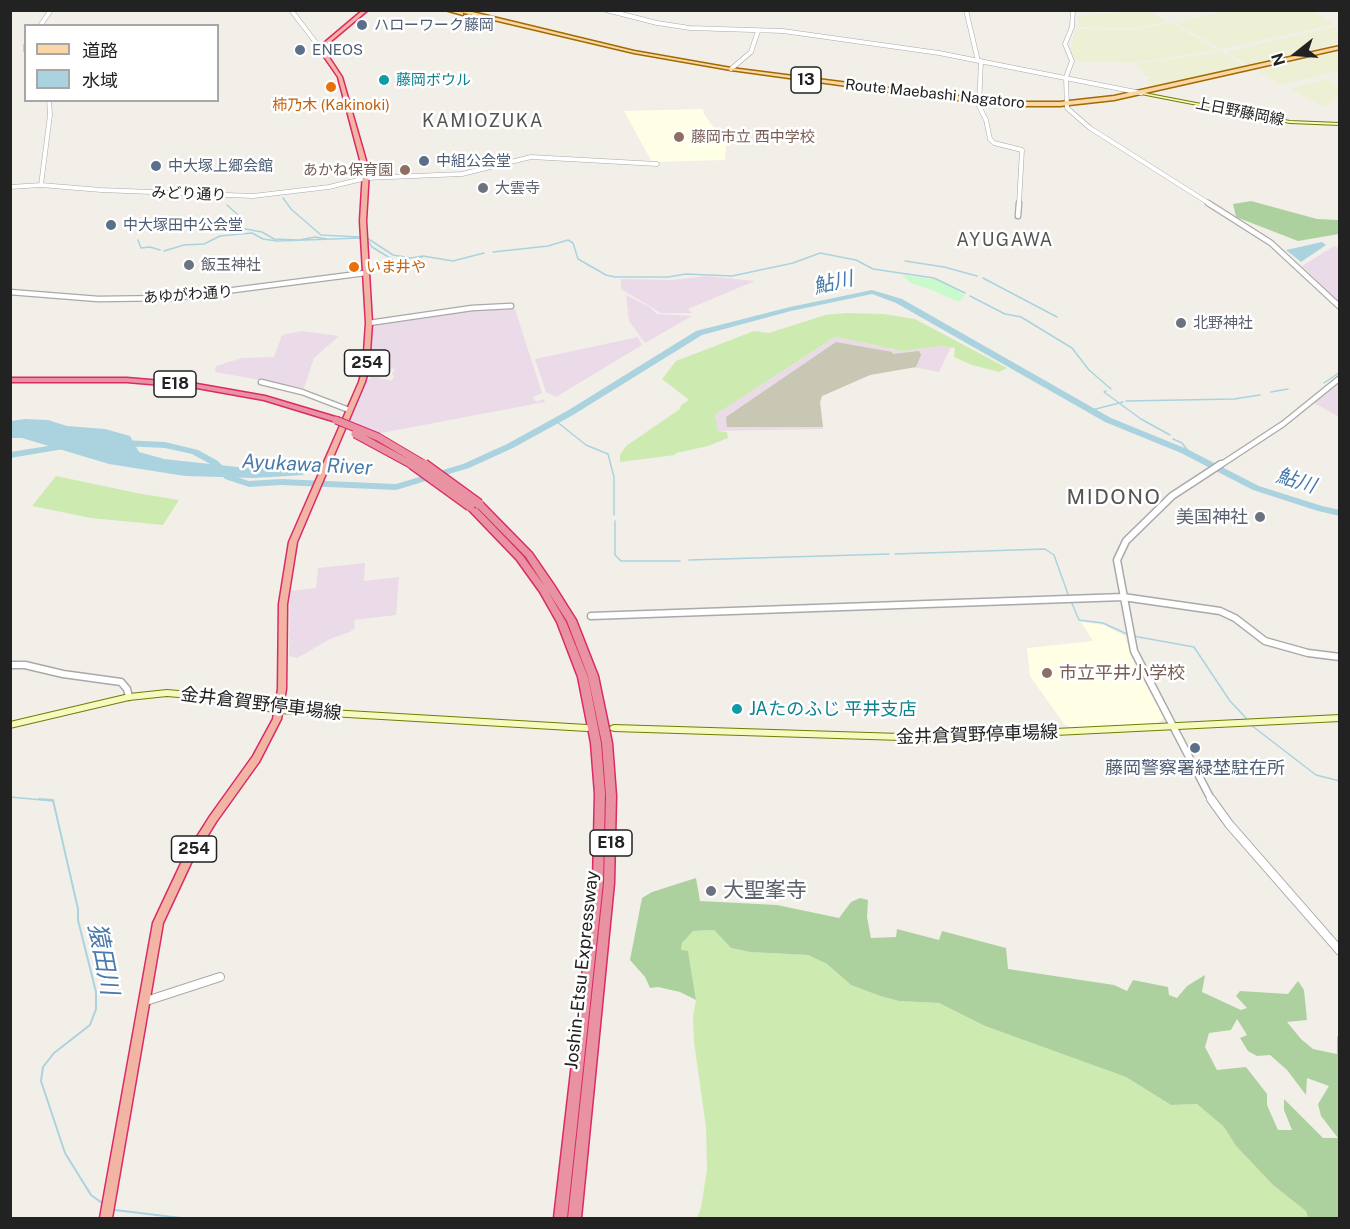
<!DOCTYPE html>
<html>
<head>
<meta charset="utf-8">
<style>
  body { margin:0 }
  #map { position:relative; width:1350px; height:1229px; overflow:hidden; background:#f2efe9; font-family:"Public Sans","Noto Sans JP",sans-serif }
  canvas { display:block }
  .frame { position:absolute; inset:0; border:12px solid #222; pointer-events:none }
  .legend { position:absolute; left:24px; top:24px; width:195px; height:78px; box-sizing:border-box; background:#fff; border:2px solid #a7a7a7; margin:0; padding:8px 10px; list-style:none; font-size:18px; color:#222 }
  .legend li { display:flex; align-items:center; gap:12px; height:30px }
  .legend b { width:30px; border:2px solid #a7a7a7 }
  .north { position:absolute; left:1266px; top:24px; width:60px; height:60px; -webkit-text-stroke:4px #fff; paint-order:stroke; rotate:253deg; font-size:16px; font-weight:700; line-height:24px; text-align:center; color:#222 }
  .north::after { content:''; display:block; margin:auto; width:21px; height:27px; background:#222; clip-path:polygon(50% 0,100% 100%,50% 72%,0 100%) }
</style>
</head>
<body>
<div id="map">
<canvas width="1350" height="1229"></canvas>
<div class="frame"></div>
<ul class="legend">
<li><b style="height:8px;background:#fcd6a4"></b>道路</li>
<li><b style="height:16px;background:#aad3df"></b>水域</li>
</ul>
<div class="north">N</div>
</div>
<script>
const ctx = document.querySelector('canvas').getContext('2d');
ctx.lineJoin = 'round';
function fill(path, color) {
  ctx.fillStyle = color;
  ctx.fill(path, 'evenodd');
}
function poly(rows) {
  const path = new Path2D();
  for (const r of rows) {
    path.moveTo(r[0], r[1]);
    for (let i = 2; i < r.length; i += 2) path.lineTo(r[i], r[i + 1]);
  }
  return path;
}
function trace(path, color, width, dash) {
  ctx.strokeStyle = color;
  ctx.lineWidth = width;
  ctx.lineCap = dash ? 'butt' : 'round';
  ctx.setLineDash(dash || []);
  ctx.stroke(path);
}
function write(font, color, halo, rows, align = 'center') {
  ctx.font = font + ' "Public Sans","Noto Sans JP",sans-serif';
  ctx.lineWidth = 5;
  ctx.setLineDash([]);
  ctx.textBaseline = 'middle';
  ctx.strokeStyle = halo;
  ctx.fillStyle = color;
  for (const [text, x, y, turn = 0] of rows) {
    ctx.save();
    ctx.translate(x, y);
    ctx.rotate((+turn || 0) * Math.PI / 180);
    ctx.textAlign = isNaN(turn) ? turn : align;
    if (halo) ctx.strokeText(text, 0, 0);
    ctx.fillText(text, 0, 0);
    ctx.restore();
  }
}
const industrial = poly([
  [1334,246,1339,248,1339,303,1302,266],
  [708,276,755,281,688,309,692,313,661,313,621,289,621,279,671,280],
  [626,295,650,307,657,314,692,316,645,343,629,321],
  [511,307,515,309,542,393,533,397,536,402,544,399,545,402,376,434,349,422,366,381,373,376,391,381,394,377,392,374,395,369,386,368,387,362,374,362,368,372,372,350,372,325,374,323,475,309],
  [302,331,339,336,314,358,304,388,215,372,216,366,242,358,274,357,282,335],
  [638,337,642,345,556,397,546,392,535,359],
  [835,337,903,351,941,346,951,347,939,372,913,367,870,375,822,396,820,402,823,429,717,431,715,415],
  [1339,383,1339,417,1314,403],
  [365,563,364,581,399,577,396,615,354,620,355,628,350,632,332,638,297,658,289,656,290,591,316,588,318,568]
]);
const education = poly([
  [703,109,704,114,726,145,725,160,652,162,624,111],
  [1081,622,1104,625,1125,636,1133,662,1164,718,1158,723,1071,728,1064,724,1030,676,1027,648,1093,641]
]);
const construction = poly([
  [836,342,892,352,893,354,919,351,921,355,916,367,870,375,822,396,820,402,823,427,727,427,726,417]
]);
const farmland = poly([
  [1310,10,1336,24,1221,49,1173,22,1228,11],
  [1115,11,1149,11,1168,22,1132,28,1079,27,1078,15,1089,16,1090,13,1116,14],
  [1171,23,1218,50,1136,63,1103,62,1075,61,1070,49,1076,29,1131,30],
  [1339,26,1339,43,1248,65,1226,52],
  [1339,51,1339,71,1282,85,1257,71],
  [1221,52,1245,66,1151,87,1147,79,1154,76,1145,76,1137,64],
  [1326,79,1339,87,1339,97,1324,107,1289,89]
]);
const grass = poly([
  [846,313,884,314,915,319,1007,368,999,372,972,365,954,357,955,348,941,346,903,351,835,337,715,415,718,431,727,432,728,438,708,446,676,453,675,455,620,462,620,455,626,446,680,409,681,405,689,400,662,379,676,361,754,331,769,333,825,315],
  [56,476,137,493,179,500,163,525,91,518,32,506],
  [714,930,731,948,750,952,808,955,827,964,851,985,880,996,899,1001,939,1003,985,1026,1126,1077,1171,1105,1197,1104,1224,1127,1236,1146,1273,1185,1307,1211,1308,1218,697,1218,701,1208,707,1169,706,1127,694,1042,693,1016,696,1000,688,952,681,951,682,943,693,931]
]);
const forest = poly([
  [1251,201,1317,219,1339,220,1339,234,1298,241,1236,217,1233,204],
  [696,878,700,901,777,905,839,918,851,902,860,898,868,900,867,917,871,938,896,937,897,929,939,940,942,931,1006,948,1008,969,1114,985,1127,991,1133,980,1168,987,1169,995,1177,998,1187,986,1205,975,1202,992,1241,1010,1247,1008,1236,996,1240,991,1288,994,1298,981,1304,990,1307,1020,1287,1022,1301,1039,1313,1049,1337,1054,1337,1037,1339,1035,1339,1218,1308,1218,1306,1211,1273,1185,1236,1146,1224,1127,1197,1104,1171,1105,1126,1077,985,1026,939,1003,899,1001,880,996,851,985,827,964,808,955,750,952,731,948,714,930,693,931,682,943,681,950,688,951,696,1000,680,992,658,987,650,988,645,977,630,960,642,898,652,892],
  [1237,1019,1247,1035,1240,1038,1248,1051,1257,1056,1270,1055,1287,1070,1306,1095,1307,1078,1329,1086,1318,1104,1321,1116,1338,1138,1323,1138,1284,1099,1284,1110,1292,1130,1278,1130,1267,1105,1267,1094,1246,1067,1217,1070,1205,1047,1209,1033,1231,1030]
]);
const park = poly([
  [902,275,940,280,965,295,960,301,956,301,932,290,911,283]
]);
const water = poly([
  [1322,242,1326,245,1301,262,1286,250],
  [25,419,48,420,67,426,105,429,130,436,139,452,164,459,247,468,292,463,304,475,254,478,185,476,109,464,22,438,11,438,11,421]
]);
const streamFar1 = poly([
  [283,198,291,209,321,235,360,237],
  [227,205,238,215,240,228,262,232,274,239,299,240,315,237,327,239],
  [367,238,393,255,411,258,423,256,453,261,484,253],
  [138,240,141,248,150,247,160,250],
  [367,240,372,247,395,261,406,263,422,257],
  [164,251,184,245,204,244,220,236,252,233,263,239,277,241,360,238],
  [493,252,548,246,568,240,573,243,578,259,606,275,615,277,668,277,686,274,732,276,793,263,820,253,856,260,873,269,934,278,965,293],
  [905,261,944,267,977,276],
  [983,278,1057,317],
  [970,296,1005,314,1021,317,1072,348,1089,370,1111,389],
  [1324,383,1340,372],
  [1106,391,1104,392,1141,419,1170,435],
  [1271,392,1288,389],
  [1126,401,1234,399,1260,395],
  [1092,410,1123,402],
  [556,421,586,445,608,454,614,477,614,515],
  [1173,439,1182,443,1191,455],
  [615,521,615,555,621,561,680,561],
  [895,554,1045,549,1054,555,1069,597],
  [689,560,889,554],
  [1071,601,1079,620,1103,623,1129,635],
  [1133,636,1194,647,1230,701,1246,718],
  [1251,725,1316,775,1340,781],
  [10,797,53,801]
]);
const stream = poly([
  [39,799,53,800,78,909,78,920,96,992,96,1009,90,1025,54,1053,43,1067,41,1081,65,1153,91,1195,102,1203],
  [115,1210,181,1218]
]);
const river = poly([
  [872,290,902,299,1111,418,1187,449,1259,486,1322,506,1340,510,1340,516,1318,511,1253,490,1181,453,1105,422,896,303,872,294,791,311,702,335,573,415,513,448,469,468,396,490,281,485,249,487,225,479,212,465,192,454,165,448,121,446,116,443,121,440,165,442,198,450,218,461,231,475,249,481,281,479,396,484,463,464,507,444,567,411,696,331,790,307,872,290],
  [67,443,72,446,70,448,10,458,10,452,67,443]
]);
const tertiaryFar3 = poly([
  [291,10,320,48],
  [606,10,657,23,690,28,783,31,939,53,1141,93],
  [966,10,978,61],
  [1073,10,1072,27,1065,44,1072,61,1066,77,1067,108,1090,128,1210,204],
  [40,26,51,10],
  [26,45,26,51],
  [981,61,979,106,986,120,990,139,994,143,1022,150,1019,204],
  [731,69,751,52,758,31],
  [41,185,50,115,49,100],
  [10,187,41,185,101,190,253,196,329,187,366,178,462,174,531,157,657,164]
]);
const tertiaryFar2 = poly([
  [1208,203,1271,243,1340,307],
  [1018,216,1019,203],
  [10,292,98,299,172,298,365,273],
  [369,323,472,308,511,306],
  [261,382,302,392,349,410],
  [1219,466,1283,424,1340,378]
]);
const tertiaryFar1 = poly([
  [591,616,1123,597,1220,611,1235,618,1265,641,1308,653,1340,657],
  [10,665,25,665,63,674,121,682,127,689,129,697],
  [1212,801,1134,651,1117,560,1126,541,1172,496,1221,464]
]);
const tertiary = poly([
  [1211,799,1229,824,1340,951],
  [143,1002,220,977]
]);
const secondary = poly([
  [1139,92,1290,121,1340,123,1340,125,1290,123,1141,94,1139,94,1139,92],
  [167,690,202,693,279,707,587,725,590,726,591,728,590,730,587,731,279,713,202,699,167,696,129,700,10,728,10,722,129,694,167,690],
  [1340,715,1340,721,933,741,614,731,611,730,610,728,611,726,614,725,933,735,1340,715]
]);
const primary = poly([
  [445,10,464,10,634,51,731,68,927,93,1016,102,1060,102,1114,96,1340,46,1340,49,1114,100,1060,106,1016,106,927,97,731,70,634,53,460,12,463,13,463,15,445,10]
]);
const trunk = poly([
  [363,10,368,10,323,48,342,77,369,171,366,221,372,323,369,367,365,382,297,542,287,604,286,689,281,719,259,762,216,822,191,863,163,923,112,1218,100,1218,153,923,184,857,210,816,253,756,273,719,278,689,279,604,289,542,359,382,363,367,366,323,360,221,363,171,338,77,318,48,363,10]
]);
const motorway = poly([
  [10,378,127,378,197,384,265,396,339,418,340,420,336,422,264,400,197,388,127,382,10,382,10,378],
  [479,501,482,502,532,553,554,585,576,620,598,676,612,743,616,796,614,883,581,1218,568,1218,604,883,606,796,602,743,588,676,567,621,526,557,476,506,475,504,479,501],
  [470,503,473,504,523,556,546,588,566,622,588,677,601,743,605,794,603,882,567,1218,554,1218,593,882,595,794,591,743,578,677,557,622,540,592,517,560,467,508,466,506,470,503]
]);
const motorwayBridgeFar1 = poly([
  [336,420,378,437,427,466],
  [355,434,414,466]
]);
const motorwayBridge = poly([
  [412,464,470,506],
  [424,464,479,504]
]);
const markers = [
  [362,25,6,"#5c6f8a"],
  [300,50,6,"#5c6f8a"],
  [384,80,6,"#0f9aa8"],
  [331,87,6,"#e8710a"],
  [679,137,6,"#8d6e63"],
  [424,161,6,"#5c6f8a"],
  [156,166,6,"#5c6f8a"],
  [405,170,6,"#8d6e63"],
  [483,188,6,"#6b7280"],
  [111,225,6,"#5c6f8a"],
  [189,265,6,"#6b7280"],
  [354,267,6,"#e8710a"],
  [1181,323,6,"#6b7280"],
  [1260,517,6,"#6b7280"],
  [1047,673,6,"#8d6e63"],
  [737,709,6,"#0f9aa8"],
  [1195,748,6,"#5c6f8a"],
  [711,891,6,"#6b7280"]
];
const farServicenames = [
  ["ハローワーク藤岡",374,25],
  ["ENEOS",312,50],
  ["中組公会堂",436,161],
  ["中大塚上郷会館",168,166],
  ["中大塚田中公会堂",123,225]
];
const farCulturenames = [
  ["藤岡ボウル",396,80]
];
const farStreetnames = [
  ["Route Maebashi Nagatoro",935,94,6],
  ["上日野藤岡線",1240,112,11],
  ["みどり通り",189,194,2],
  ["あゆがわ通り",188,295,-4]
];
const farFoodnames = [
  ["柿乃木 (Kakinoki)",331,105],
  ["いま井や",366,267,"left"]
];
const farEducationnames = [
  ["藤岡市立 西中学校",691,137],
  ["あかね保育園",393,170,"right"]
];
const farWorshipnames = [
  ["大雲寺",495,188],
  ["飯玉神社",201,265],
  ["北野神社",1193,323]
];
const shields = [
  [806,80,30],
  [367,363,45],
  [175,384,42],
  [611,843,42],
  [194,849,45]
];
const shieldNames = [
  ["13",806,80],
  ["254",367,363],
  ["E18",175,384],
  ["E18",611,843],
  ["254",194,849]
];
const farQuarternames = [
  ["KAMIOZUKA",483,121],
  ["AYUGAWA",1005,240]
];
const worshipNames = [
  ["美国神社",1248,517]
];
const educationNames = [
  ["市立平井小学校",1059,673]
];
const streetNames = [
  ["金井倉賀野停車場線",261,704,7],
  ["金井倉賀野停車場線",977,735,-2],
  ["Joshin-Etsu Expressway",582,970,-84]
];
const cultureNames = [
  ["JAたのふじ 平井支店",749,709]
];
const serviceNames = [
  ["藤岡警察署緑埜駐在所",1195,768]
];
const waterNames = [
  ["鮎川",833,283,-13],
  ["Ayukawa River",307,465,3],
  ["鮎川",1296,481,17]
];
const quarterNames = [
  ["MIDONO",1114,498]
];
const nearWorshipnames = [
  ["大聖峯寺",723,891]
];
const nearWaternames = [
  ["猿田川",103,959,79]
];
fill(industrial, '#ebdbe8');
fill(education, '#ffffe5');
fill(construction, '#c7c7b4');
fill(farmland, '#eef0d5');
fill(grass, '#cdebb0');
fill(forest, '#add19e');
fill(park, '#c8facc');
fill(water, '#aad3df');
trace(streamFar1, '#aad3df', 1.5);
trace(stream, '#aad3df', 2);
fill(river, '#aad3df');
trace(tertiaryFar3, '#a9a9a9', 5);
trace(tertiaryFar2, '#a9a9a9', 7);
trace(tertiaryFar1, '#a9a9a9', 9);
trace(tertiary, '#a9a9a9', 10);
trace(secondary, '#707d05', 2);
trace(primary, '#a06b00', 3);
trace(trunk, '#dc2a67', 3);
trace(motorway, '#dc2a67', 3);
trace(tertiaryFar3, '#fff', 4);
trace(tertiaryFar2, '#fff', 4.5);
trace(tertiaryFar1, '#fff', 6);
trace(tertiary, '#fff', 8);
fill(secondary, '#f7fabf');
fill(primary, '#fcd6a4');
fill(trunk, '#f2b4a3');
fill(motorway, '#e892a2');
trace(motorwayBridgeFar1, '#dc2a67', 9, []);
trace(motorwayBridge, '#dc2a67', 12, []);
trace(motorwayBridgeFar1, '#e892a2', 7);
trace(motorwayBridge, '#e892a2', 9);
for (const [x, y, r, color] of markers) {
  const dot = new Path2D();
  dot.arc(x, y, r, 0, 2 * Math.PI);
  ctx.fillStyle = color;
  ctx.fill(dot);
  trace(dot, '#fff', 2);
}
write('15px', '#4e5e75', '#fff', farServicenames, 'left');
write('15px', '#0d838f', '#fff', farCulturenames, 'left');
write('15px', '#222', '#fff', farStreetnames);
write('15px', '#c56008', '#fff', farFoodnames);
write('15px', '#785e54', '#fff', farEducationnames, 'left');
write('15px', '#5b616d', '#fff', farWorshipnames, 'left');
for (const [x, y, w] of shields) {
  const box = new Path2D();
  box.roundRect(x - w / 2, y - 13, w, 26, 4.5);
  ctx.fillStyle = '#fff';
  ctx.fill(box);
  trace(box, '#222', 1.5);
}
write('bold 16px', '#222', null, shieldNames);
ctx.letterSpacing = '1.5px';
write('18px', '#555', '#fff', farQuarternames);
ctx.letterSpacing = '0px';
write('18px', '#5b616d', '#fff', worshipNames, 'right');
write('18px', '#785e54', '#fff', educationNames, 'left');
write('18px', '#222', '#fff', streetNames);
write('18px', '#0d838f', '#fff', cultureNames, 'left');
write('18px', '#4e5e75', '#fff', serviceNames);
write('italic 20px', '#4a7aab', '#fff', waterNames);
ctx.letterSpacing = '1.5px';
write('21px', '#555', '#fff', quarterNames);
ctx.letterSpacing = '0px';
write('21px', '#5b616d', '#fff', nearWorshipnames, 'left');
write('italic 24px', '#4a7aab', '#fff', nearWaternames);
</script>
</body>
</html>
